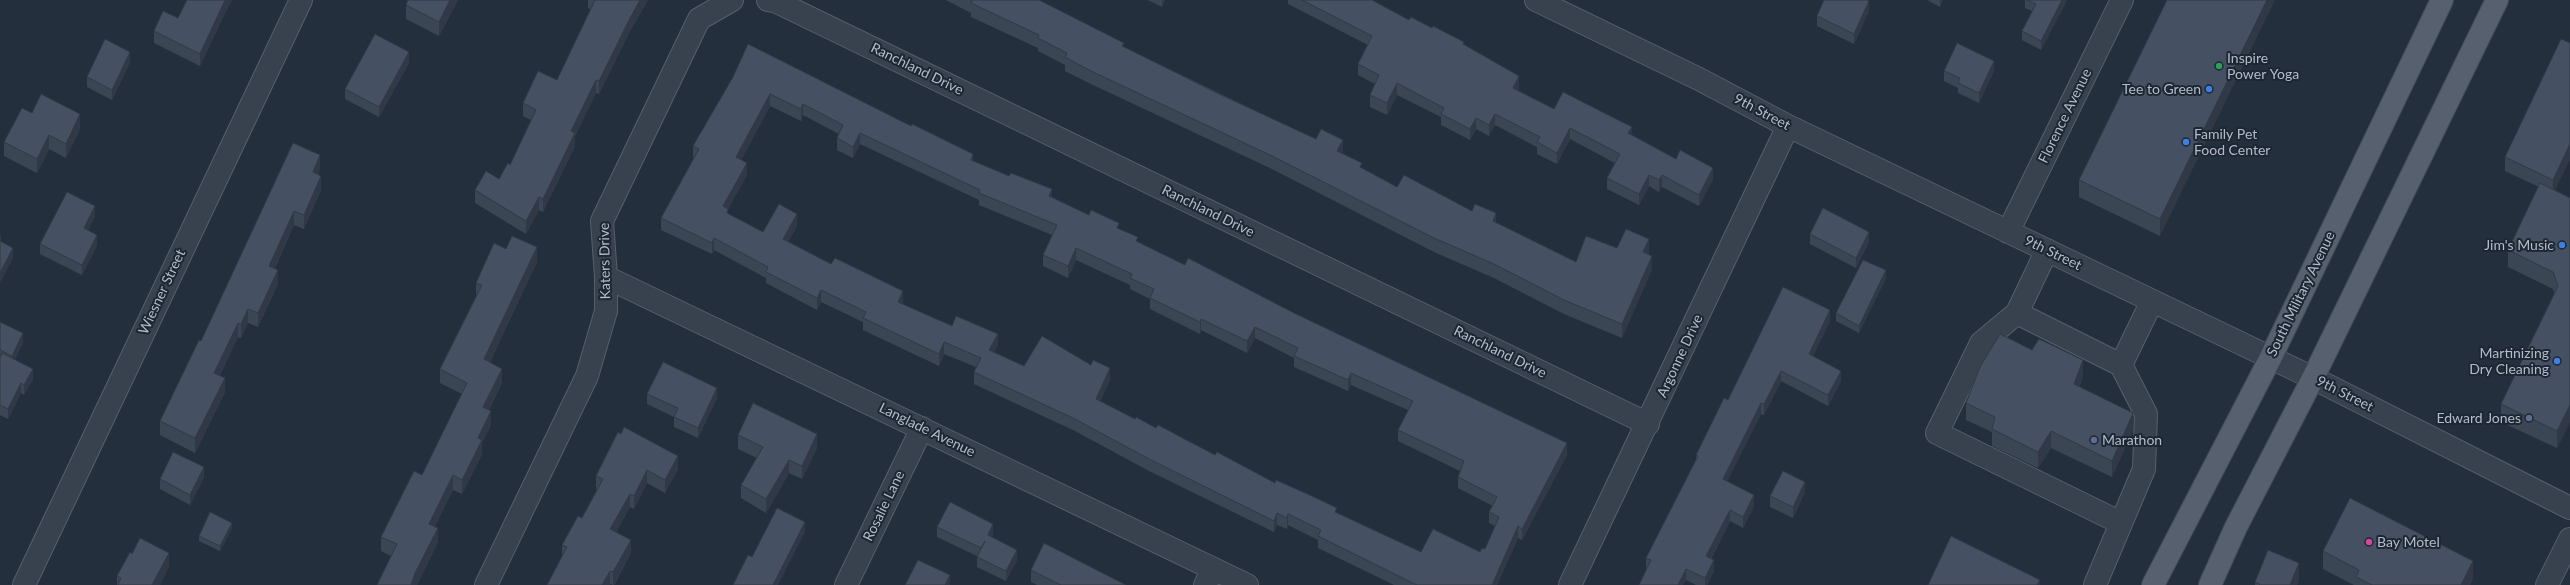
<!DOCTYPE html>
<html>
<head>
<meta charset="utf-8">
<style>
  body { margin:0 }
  canvas { display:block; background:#242f3e }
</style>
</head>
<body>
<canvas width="2570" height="585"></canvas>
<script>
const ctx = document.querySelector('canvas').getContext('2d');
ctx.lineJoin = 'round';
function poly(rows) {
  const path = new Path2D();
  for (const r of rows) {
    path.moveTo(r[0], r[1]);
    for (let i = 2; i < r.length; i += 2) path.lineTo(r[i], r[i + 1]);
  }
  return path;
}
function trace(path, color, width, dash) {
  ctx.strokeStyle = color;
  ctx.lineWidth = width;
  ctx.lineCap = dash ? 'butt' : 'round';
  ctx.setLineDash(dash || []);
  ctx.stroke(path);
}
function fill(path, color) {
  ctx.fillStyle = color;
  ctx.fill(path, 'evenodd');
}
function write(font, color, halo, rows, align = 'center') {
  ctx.font = font + ' Lato,sans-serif';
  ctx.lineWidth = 4;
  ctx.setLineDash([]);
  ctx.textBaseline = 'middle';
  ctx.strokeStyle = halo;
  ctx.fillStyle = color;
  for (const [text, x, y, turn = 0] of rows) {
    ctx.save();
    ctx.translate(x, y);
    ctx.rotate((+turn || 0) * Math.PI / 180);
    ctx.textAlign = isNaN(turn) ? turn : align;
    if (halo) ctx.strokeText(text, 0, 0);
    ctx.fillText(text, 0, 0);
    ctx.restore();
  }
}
const minor = poly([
  [768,0,775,1,1648,424],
  [1536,0,1699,79,1788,126,2313,378,2570,508],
  [2008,232,2122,0],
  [2047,250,2017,313,2121,365],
  [606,277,1247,585],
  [2017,313,1981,343,1937,433,2121,523],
  [24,585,301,0],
  [486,585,587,376,606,311,606,277,602,221,699,19,732,0],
  [846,585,922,428],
  [1205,585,1213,569],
  [1570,585,1788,126],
  [2095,585,2144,469,2146,414,2121,365,2152,301],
  [2547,585,2570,539]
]);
const major = poly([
  [2153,585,2270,359,2442,0],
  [2210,585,2236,527,2313,378,2497,0]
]);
const wall = poly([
  [187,0,232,0,225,13,200,66,154,43,154,31,178,18],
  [408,0,458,0,439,36,406,19,406,5],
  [588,0,648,0,629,33,599,94,596,93,575,136,575,146,543,212,539,210,526,234,475,203,475,190,499,179,510,165,531,120,523,116,523,103,557,80,591,10,588,8],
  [946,0,1039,0,1124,47,1343,153,1362,168,1397,187,1472,211,1576,262,1617,248,1649,252,1648,254,1652,269,1622,338,1564,314,1494,278,1434,252,1272,169,1091,84,1065,71,1065,65,1038,51,1038,48,971,17,971,13],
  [1148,0,1165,0,1162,7],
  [1288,0,1372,0,1409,20,1432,28,1464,44,1519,88,1518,91,1554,109,1632,135,1713,179,1699,206,1662,187,1659,192,1649,186,1639,205,1607,189,1607,178,1615,163,1570,139,1557,164,1537,154,1537,147,1495,125,1489,136,1476,129,1470,140,1441,125,1441,117,1397,95,1387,115,1370,107,1370,95,1375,84,1358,75,1358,64,1368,45,1288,4],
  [1927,0,1943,0,1940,7],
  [2025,0,2067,0,2041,50,2022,40,2022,31,2032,11,2025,8],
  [2167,0,2160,236,2079,197,2079,180],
  [1869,11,1854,44,1817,26,1817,16],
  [2570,43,2570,159,2555,190,2570,198,2570,422,2557,448,2501,422,2501,404,2555,294,2553,289,2508,267,2508,250,2539,187,2505,171,2505,157],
  [130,62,112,100,87,87,87,77],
  [409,63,379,117,345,99,345,89],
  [1944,71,1994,71,1979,103,1958,93,1958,88,1944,81],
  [733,77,973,161,1089,215,1119,229,1138,242,1567,455,1522,540,1518,538,1497,585,1394,585,1318,548,1318,540,1288,525,1287,529,1277,525,1274,532,1149,471,1075,431,974,384,974,372,976,367,944,354,939,366,863,330,863,322,821,302,817,310,766,283,766,278,714,250,712,254,661,230,661,218,694,158,693,157,693,146],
  [770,106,801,121,803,115,839,134,837,138,837,150,853,158,860,144,979,200,979,205,1052,235,1043,255,1043,266,1068,278,1076,260,1130,285,1130,289,1150,299,1150,309,1200,334,1201,330,1247,353,1255,338,1294,358,1294,367,1348,391,1351,385,1408,410,1398,430,1398,441,1460,471,1458,477,1458,488,1493,506,1489,512,1489,523,1495,526,1485,549,1480,552,1421,552,1156,428,1135,419,1100,401,1110,380,1024,366,994,352,998,345,902,304,903,302,788,242,797,226,763,232,728,214,728,209,747,175,741,160],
  [32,113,80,129,66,158,49,149,37,173,4,156,4,142],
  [320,169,318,174,321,190,304,229,294,225,275,268,278,284,258,327,248,323,241,338,238,337,220,375,225,392,195,453,160,435,160,421,201,341],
  [95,216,88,230,97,245,82,275,40,254,40,244],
  [1810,234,1869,242,1856,268,1810,244],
  [537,262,490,362,502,383,489,410,491,425,482,443,482,454,462,494,453,490,435,526,438,542,417,585,377,585,391,556,381,551,381,537,422,475,462,394,440,383,440,369,476,297,476,283],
  [1886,278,1859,333,1836,321,1836,313],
  [1830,321,1813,356,1841,381,1828,406,1781,381,1764,415,1761,414,1727,481,1754,506,1743,528,1730,521,1711,559,1714,571,1707,585,1696,585,1686,580,1646,569,1646,558,1696,460,1696,455,1728,400],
  [0,322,23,343,15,359,33,379,24,395,21,393,8,419,0,415],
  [2083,377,2079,387,2133,430,2112,477,2051,448,2038,468,1992,446,1992,432,1966,420,1966,403],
  [647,394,717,398,698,438,674,427,674,417,647,404],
  [618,432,678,469,665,493,647,483,634,509,630,507,616,532,631,553,614,585,610,584,609,585,547,585,562,556,562,545,582,518,597,490,596,489,596,476],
  [738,435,817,448,802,479,789,473,766,513,741,498,741,485,757,458,738,449],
  [204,477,190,505,160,489,160,479],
  [1805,492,1793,518,1770,507,1770,496],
  [937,527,993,534,991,537,1017,560,1006,581,977,567,977,556,937,537],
  [232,528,220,551,199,541,199,536],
  [2323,551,2473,578,2470,585,2354,585,2323,569],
  [132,554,169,567,117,585,117,576],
  [1031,570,1126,585,1037,585,1031,582],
  [2299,580,2297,585,2255,585,2255,582]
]);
const shadedWall = poly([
  [225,0,232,0,225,13,200,66,200,54],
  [450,0,458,0,439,36,439,22],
  [640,0,648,0,629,33,599,94,599,81,629,20],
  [1162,0,1165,0,1162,7],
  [1940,0,1943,0,1940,7],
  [2062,0,2067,0,2041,50,2041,41],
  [2267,0,2275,0,2160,236,2160,219],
  [1869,1,1869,11,1854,44,1854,34],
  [130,52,130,62,112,100,112,90],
  [409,52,409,63,379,117,379,107],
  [1994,61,1994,71,1979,103,1979,93],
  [1519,76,1519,88,1513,100,1513,88],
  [596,80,596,93,575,136,575,146,543,212,543,199,571,131],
  [1397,83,1397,95,1387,115,1387,103],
  [770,94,770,106,736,169,736,157],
  [803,104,803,115,801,121,801,109],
  [80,114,80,129,66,158,66,144],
  [1495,114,1495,125,1489,136,1489,125],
  [1476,118,1476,129,1470,140,1470,129],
  [1632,127,1632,138,1628,133],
  [1570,128,1570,139,1557,164,1557,153],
  [860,133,860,144,853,158,853,147],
  [49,135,49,149,37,173,37,159],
  [1343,140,1343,153,1337,164,1337,151],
  [2570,144,2570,159,2553,194,2553,180],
  [973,154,973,165,971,160],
  [320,155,320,169,313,186,313,172],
  [747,163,747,175,723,218,723,206],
  [1713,168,1713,179,1699,206,1699,195],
  [1649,175,1649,186,1639,205,1639,194],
  [1662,175,1662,187,1659,192,1659,180],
  [321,176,321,190,304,229,304,215],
  [1052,189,1052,201,1049,196],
  [539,197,539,210,526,234,526,221],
  [95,206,95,216,84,238,84,228],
  [294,211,294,225,269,280,269,266],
  [1496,213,1496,227,1493,221],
  [797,214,797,226,783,251,783,239],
  [1869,232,1869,242,1856,268,1856,258],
  [1,234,1,244,0,246,0,236],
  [97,235,97,245,82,275,82,265],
  [714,238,714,250,712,254,712,243],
  [1649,239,1649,252,1643,265,1643,252],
  [537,247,537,262,484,374,484,359],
  [13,248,13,258,0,283,0,273],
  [1076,248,1076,260,1068,278,1068,266],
  [1652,256,1652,269,1622,338,1622,324],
  [278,270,278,284,258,327,258,313],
  [1886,270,1886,278,1859,333,1859,326],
  [821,290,821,302,817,310,817,298],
  [903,291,903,302,898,313,898,302],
  [248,309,248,323,241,338,241,324],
  [1830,310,1830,321,1809,365,1809,354],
  [1201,319,1201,330,1200,334,1200,322],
  [238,323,238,337,214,387,214,373],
  [1255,327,1255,338,1247,353,1247,341],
  [23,333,23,343,12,366,12,356],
  [998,334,998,345,989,361,989,350],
  [944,342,944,354,939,366,939,354],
  [2083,360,2083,377,2074,401,2074,384],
  [1110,368,1110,380,1096,410,1096,399],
  [33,369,33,379,24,395,24,385],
  [502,369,502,383,483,421,483,407],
  [1781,371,1781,381,1764,415,1764,404],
  [1841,371,1841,381,1828,406,1828,395],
  [1351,373,1351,385,1348,391,1348,380],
  [225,378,225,392,195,453,195,438],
  [21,383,21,393,8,419,8,409],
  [717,388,717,398,698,438,698,428],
  [1761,403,1761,414,1723,490,1723,479],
  [2570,405,2570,422,2557,448,2557,431],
  [491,411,491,425,482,443,482,454,462,494,462,480,478,438],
  [2133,413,2133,430,2112,477,2112,461],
  [2051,431,2051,448,2038,468,2038,452],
  [817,434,817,448,802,479,802,466],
  [1567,443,1567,455,1522,540,1522,529],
  [678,456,678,469,665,493,665,480],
  [789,460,789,473,766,513,766,499],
  [204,467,204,477,190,505,190,495],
  [647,470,647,483,634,509,634,496],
  [453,475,453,490,429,538,429,524],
  [1805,482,1805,492,1793,518,1793,507],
  [630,494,630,507,610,542,610,529],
  [1754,495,1754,506,1743,528,1743,517],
  [1730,510,1730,521,1706,567,1706,556],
  [1277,513,1277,525,1274,532,1274,521],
  [1288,514,1288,525,1287,529,1287,518],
  [805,522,805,532,778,585,773,585],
  [232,523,232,528,220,551,220,546],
  [993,524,993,534,988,545,988,535],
  [1518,526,1518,538,1497,585,1492,585],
  [438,528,438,542,417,585,411,585,415,573],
  [631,540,631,553,613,585,613,572],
  [1017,550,1017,560,1006,581,1006,571],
  [169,553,169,567,160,585,152,585],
  [1714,560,1714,571,1707,585,1705,585,1705,578],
  [2473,561,2473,578,2470,585,2461,585],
  [2299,563,2299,580,2297,585,2290,585],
  [1686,569,1686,580,1683,585,1678,585],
  [610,571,610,584,609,585,602,585],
  [950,575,950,585,945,585],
  [2040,580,2040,585,2037,585]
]);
const building = poly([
  [187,0,225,0,200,54,154,31,163,11,178,18,187,0],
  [408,0,450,0,439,22,406,5,408,0],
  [595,0,640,0,629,20,599,81,596,80,571,131,575,133,543,199,539,197,526,221,475,190,486,171,499,179,508,163,510,165,536,110,523,103,538,71,557,80,595,0],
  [972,0,1039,0,1124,43,1122,46,1219,94,1316,139,1321,129,1343,140,1337,151,1362,163,1360,167,1397,187,1404,175,1472,211,1475,204,1496,213,1493,221,1576,262,1586,236,1617,248,1626,229,1649,239,1643,252,1652,256,1622,324,1564,300,1494,264,1434,238,1272,156,1091,71,1065,57,1067,53,1038,38,1039,35,971,3,972,0],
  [1302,0,1372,0,1409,20,1411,17,1432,28,1433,26,1464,42,1463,44,1519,76,1513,88,1554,109,1563,92,1632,127,1628,133,1676,159,1680,150,1713,168,1699,195,1662,175,1659,180,1649,175,1639,194,1607,178,1620,154,1570,128,1557,153,1537,142,1540,137,1495,114,1489,125,1476,118,1470,129,1441,114,1444,108,1397,83,1387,103,1370,95,1379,75,1358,64,1372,36,1302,0],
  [1824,0,1867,0,1869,1,1854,34,1817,16,1824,0],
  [2027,0,2062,0,2041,41,2022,31,2036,4,2027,0],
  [2167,0,2267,0,2160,219,2079,180,2167,0],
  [375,34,409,52,379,107,345,89,375,34],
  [105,39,130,52,112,90,87,77,105,39],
  [2561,39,2570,43,2570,144,2553,180,2505,157,2561,39],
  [1957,43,1994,61,1979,93,1958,83,1960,78,1944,71,1957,43],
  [748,44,911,126,912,124,973,154,971,160,1009,176,1011,173,1052,189,1049,196,1089,215,1091,210,1119,223,1117,228,1138,237,1136,241,1185,265,1188,258,1294,313,1567,443,1522,529,1518,526,1492,585,1417,585,1318,536,1321,530,1288,514,1287,518,1277,513,1274,521,1149,459,1075,419,974,372,981,358,944,342,939,354,863,318,866,312,821,290,817,298,766,272,768,267,714,238,712,243,661,218,699,149,693,146,733,77,748,44],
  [770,94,801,109,803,104,843,125,837,138,853,147,860,133,980,190,979,193,1057,225,1043,255,1068,266,1076,248,1132,274,1130,278,1154,289,1150,298,1200,322,1201,319,1247,341,1255,327,1298,348,1294,356,1348,380,1351,373,1413,401,1398,430,1464,461,1458,477,1497,497,1489,512,1499,517,1485,549,1482,548,1480,552,1433,529,1421,552,1335,512,1337,508,1314,497,1276,480,1275,483,1217,452,1215,455,1158,425,1156,428,1136,417,1135,419,1096,399,1110,368,1093,360,1091,365,1042,336,1024,366,989,350,998,334,956,316,952,326,898,302,903,291,835,258,831,264,783,239,797,214,779,204,763,232,727,213,728,209,723,206,747,163,736,157,770,94],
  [41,94,80,114,66,144,49,135,37,159,4,142,22,108,32,113,41,94],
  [293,143,320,155,313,172,321,176,304,215,294,211,269,266,278,270,258,313,248,309,241,324,238,323,214,373,225,378,195,438,160,421,199,340,201,341,293,143],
  [2540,183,2570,198,2570,405,2557,431,2501,404,2558,286,2553,272,2508,250,2540,183],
  [67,192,95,206,84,228,97,235,82,265,40,244,67,192],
  [1823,208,1869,232,1856,258,1810,234,1823,208],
  [512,236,537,247,484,359,502,369,483,407,491,411,478,438,482,440,462,480,453,475,429,524,438,528,415,573,411,585,377,585,397,544,381,537,414,471,422,475,467,383,440,369,482,285,476,283,494,243,506,249,512,236],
  [0,241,13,248,0,273,0,241],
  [1863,260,1886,270,1859,326,1836,313,1863,260],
  [1783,287,1830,310,1809,354,1841,371,1828,395,1781,371,1764,404,1761,403,1723,479,1754,495,1743,517,1730,510,1706,556,1714,560,1705,578,1686,569,1678,585,1639,585,1651,560,1646,558,1698,456,1696,455,1724,398,1728,400,1783,287],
  [0,322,23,333,12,356,0,350,0,322],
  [2000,334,2032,350,2039,339,2083,360,2074,384,2133,413,2112,461,2051,431,2038,452,1992,429,1995,417,1966,403,1980,367,2000,334],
  [2,353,33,369,24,385,21,383,8,409,0,405,0,358,2,353],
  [663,362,717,388,698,428,674,417,678,408,647,394,663,362],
  [753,403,817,434,802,466,789,460,766,499,741,485,763,447,738,435,753,403],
  [624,427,678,456,665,480,647,470,634,496,630,494,610,529,631,540,613,572,610,571,602,585,547,585,567,547,562,545,578,516,582,518,603,479,596,476,618,432,621,434,624,427],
  [173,452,204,467,190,495,160,479,173,452],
  [1783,471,1805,482,1793,507,1770,496,1783,471],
  [2350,498,2473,561,2461,585,2372,585,2356,577,2359,570,2323,551,2350,498],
  [950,502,993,524,988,535,1017,550,1006,571,977,557,985,541,981,548,937,527,950,502],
  [777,508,805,522,773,585,733,585,748,555,752,557,777,508],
  [210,512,232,523,220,546,199,536,210,512],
  [1951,536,2040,580,2037,585,1928,585,1951,536],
  [140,538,169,553,152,585,118,585,121,578,117,576,130,552,132,554,140,538],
  [1044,543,1126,585,1061,585,1031,570,1044,543],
  [2268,550,2299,563,2290,585,2259,585,2260,584,2255,582,2268,550],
  [918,560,950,575,945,585,905,585,918,560]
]);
const markers = [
  [2219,66,4,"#2e9e5b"],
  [2209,89,4,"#3f7fe0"],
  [2186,142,4,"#3f7fe0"],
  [2562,245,4,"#3f7fe0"],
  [2557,361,4,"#3f7fe0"],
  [2529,418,4,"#5c6f8a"],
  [2094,440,4,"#5c6f8a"],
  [2369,542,4,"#d1479c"]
];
const poiNames = [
  ["Inspire",2227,58],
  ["Power Yoga",2227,74],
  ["Tee to Green",2201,89,"right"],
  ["Family Pet",2194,134],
  ["Food Center",2194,150],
  ["Jim's Music",2554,245,"right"],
  ["Martinizing",2549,353,"right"],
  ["Dry Cleaning",2549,369,"right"],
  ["Edward Jones",2521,418,"right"],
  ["Marathon",2102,440],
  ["Bay Motel",2377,542]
];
const streetNames = [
  ["Ranchland Drive",917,69,26],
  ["9th Street",1762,112,28],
  ["Florence Avenue",2065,116,-64],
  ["Ranchland Drive",1208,211,26],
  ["9th Street",2053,253,26],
  ["Katers Drive",605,261,-91],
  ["Wiesner Street",162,292,-65],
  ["South Military Avenue",2301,294,-64],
  ["Ranchland Drive",1500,352,26],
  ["Argonne Drive",1680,356,-65],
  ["9th Street",2345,394,27],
  ["Langlade Avenue",927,430,26],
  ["Rosalie Lane",884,506,-64]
];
trace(minor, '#565f6c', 24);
trace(major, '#414a57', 24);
trace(minor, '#38414e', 22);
trace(major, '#56606e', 22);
fill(wall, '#3b4654');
fill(shadedWall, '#303945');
fill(building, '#455162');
trace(building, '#303945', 1);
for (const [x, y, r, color] of markers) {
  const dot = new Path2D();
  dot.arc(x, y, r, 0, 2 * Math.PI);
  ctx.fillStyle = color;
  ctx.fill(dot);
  trace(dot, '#1d2633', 1.5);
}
write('14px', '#b4bcc9', '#1d2633', poiNames, 'left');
write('14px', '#b4bcc9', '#1d2633', streetNames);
</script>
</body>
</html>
